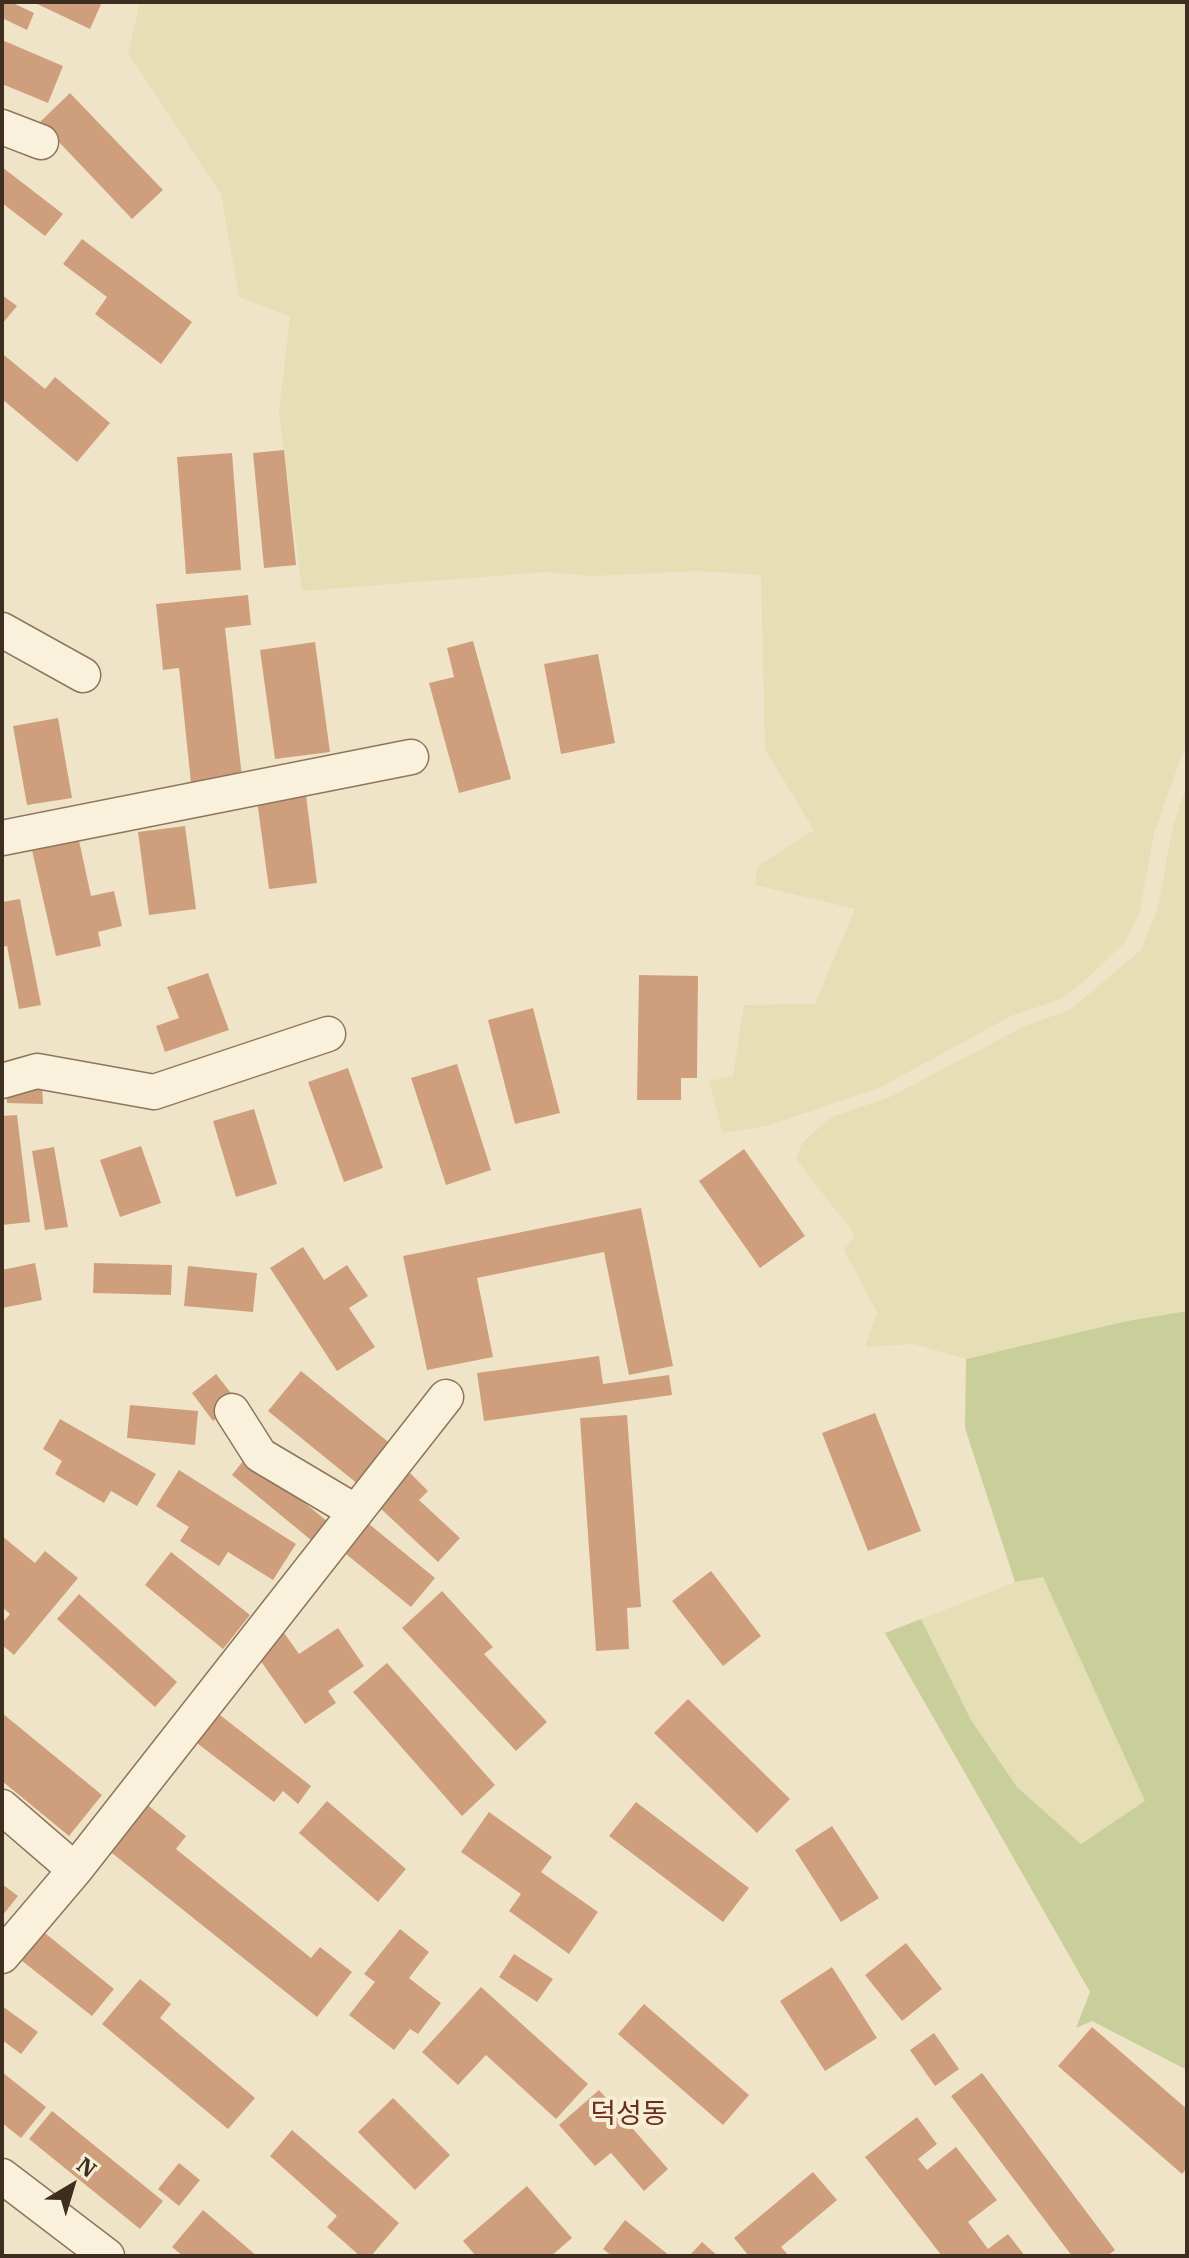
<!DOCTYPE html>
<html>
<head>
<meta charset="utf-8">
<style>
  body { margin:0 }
  #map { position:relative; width:1189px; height:2258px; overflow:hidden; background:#f0e4c8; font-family:"IBM Plex Serif",serif }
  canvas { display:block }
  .frame { position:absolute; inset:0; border:4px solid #3d2e20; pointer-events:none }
  .north { position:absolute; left:32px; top:2146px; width:80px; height:80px; -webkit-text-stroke:6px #f7eed8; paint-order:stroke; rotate:38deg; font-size:22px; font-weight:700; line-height:32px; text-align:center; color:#3d2e20 }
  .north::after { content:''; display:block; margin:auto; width:28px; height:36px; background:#3d2e20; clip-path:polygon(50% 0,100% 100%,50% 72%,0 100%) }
</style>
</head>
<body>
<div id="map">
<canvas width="1189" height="2258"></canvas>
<div class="frame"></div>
<div class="north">N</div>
</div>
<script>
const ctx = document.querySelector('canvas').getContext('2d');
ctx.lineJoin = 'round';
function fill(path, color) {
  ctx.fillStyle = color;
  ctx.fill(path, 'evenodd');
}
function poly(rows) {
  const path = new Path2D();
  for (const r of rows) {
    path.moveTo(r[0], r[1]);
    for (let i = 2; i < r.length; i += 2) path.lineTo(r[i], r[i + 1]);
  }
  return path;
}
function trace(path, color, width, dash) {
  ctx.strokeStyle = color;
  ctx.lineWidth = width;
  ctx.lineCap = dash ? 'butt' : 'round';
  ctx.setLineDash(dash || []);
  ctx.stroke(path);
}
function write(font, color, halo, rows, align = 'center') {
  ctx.font = font + ' "IBM Plex Serif","Noto Sans KR",serif';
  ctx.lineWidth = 8;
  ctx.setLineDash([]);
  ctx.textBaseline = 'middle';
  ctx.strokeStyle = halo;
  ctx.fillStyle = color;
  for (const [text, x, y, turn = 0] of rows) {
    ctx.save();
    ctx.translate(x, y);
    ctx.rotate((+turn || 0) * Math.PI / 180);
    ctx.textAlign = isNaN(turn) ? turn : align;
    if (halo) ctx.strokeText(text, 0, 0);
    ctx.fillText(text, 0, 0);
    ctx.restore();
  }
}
const farmland = poly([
  [140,2,1187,2,1187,741,1154,833,1140,911,1125,942,1089,977,1061,999,1011,1016,879,1088,766,1126,722,1133,709,1081,733,1076,744,1005,815,1004,855,909,755,885,758,866,814,830,765,749,761,575,699,571,592,576,547,572,302,591,279,411,290,317,239,297,221,194,128,53],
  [1187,786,1187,1311,1127,1321,966,1359,914,1344,865,1347,877,1312,844,1250,855,1235,796,1159,802,1143,831,1117,890,1097,1023,1027,1071,1009,1141,950,1157,911,1174,822],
  [1043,1576,1146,1801,1081,1844,1017,1787,971,1720,921,1619,1015,1582]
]);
const green = poly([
  [1187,1311,1187,2070,1092,2021,1076,2028,1090,1992,885,1633,921,1619,971,1720,1017,1787,1081,1844,1145,1801,1043,1577,1015,1582,965,1428,966,1359,1127,1321]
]);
const building = poly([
  [2,2,11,2,34,13,27,30,2,18],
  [33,2,102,2,90,29],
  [2,40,63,66,48,103,2,84],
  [70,93,163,190,132,219,40,122],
  [2,167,63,214,45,236,2,203],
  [82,239,192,322,161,364,95,314,107,297,63,264],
  [2,295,17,306,2,324],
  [4,355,45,389,55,377,110,423,77,462,2,399],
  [284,450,296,565,264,568,253,453],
  [232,453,241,570,186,574,177,457],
  [248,595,251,625,225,628,242,777,191,783,179,668,163,670,156,604],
  [473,641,511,779,459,793,429,683,454,677,447,648],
  [315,642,330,752,275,759,260,650],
  [598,654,615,743,561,754,544,664],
  [58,718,72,798,27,805,13,726],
  [305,787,317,883,269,889,256,793],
  [185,826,196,909,149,915,138,832],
  [78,836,91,896,114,891,122,926,98,932,101,946,56,956,31,846],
  [20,899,41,1005,19,1009,7,946,2,947,2,902],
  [208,973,229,1030,165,1052,156,1026,179,1018,167,987],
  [639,975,698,976,697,1078,681,1078,681,1100,637,1100],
  [533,1008,560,1113,515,1124,488,1020],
  [457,1064,491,1170,446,1185,411,1078],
  [348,1068,383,1168,344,1182,308,1082],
  [6,1087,42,1087,43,1104,7,1103],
  [254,1109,277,1184,236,1197,213,1121],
  [17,1115,30,1222,2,1225,2,1116],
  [141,1146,161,1203,120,1217,100,1160],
  [54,1147,68,1227,45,1230,32,1151],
  [744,1149,805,1236,760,1268,699,1181],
  [641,1208,673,1366,629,1375,604,1252,477,1278,493,1357,427,1370,403,1256],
  [303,1247,324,1280,347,1265,368,1296,349,1308,375,1347,337,1371,270,1268],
  [35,1263,42,1300,2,1308,2,1270],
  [94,1263,172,1265,171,1295,93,1293],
  [188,1266,257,1273,253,1312,184,1306],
  [599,1356,603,1384,669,1375,672,1395,484,1421,477,1373],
  [301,1371,392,1445,359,1485,268,1411],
  [216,1374,238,1402,213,1421,192,1393],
  [130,1405,198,1411,195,1445,127,1438],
  [875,1413,921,1531,868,1551,822,1433],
  [627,1415,641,1607,627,1608,629,1649,596,1651,580,1418],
  [60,1419,156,1474,137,1506,111,1491,104,1503,55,1474,62,1461,43,1449],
  [247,1456,327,1521,311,1540,232,1475],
  [179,1470,296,1544,273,1580,228,1552,219,1566,180,1541,189,1527,156,1506],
  [410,1473,428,1491,419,1500,460,1538,438,1562,379,1507],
  [369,1524,435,1578,411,1607,346,1554],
  [2,1536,35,1563,45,1551,78,1578,14,1655,2,1645,2,1623,10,1614,2,1607],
  [171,1552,250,1615,223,1649,145,1585],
  [711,1571,761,1636,723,1666,672,1601],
  [442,1591,493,1647,484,1654,547,1722,516,1751,402,1628],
  [79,1594,177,1682,155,1707,57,1619],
  [338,1628,364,1666,328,1691,336,1703,305,1724,253,1650,282,1630,299,1654],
  [387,1663,495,1785,462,1816,353,1692],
  [688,1699,790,1799,757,1833,654,1733],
  [211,1708,311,1786,298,1804,283,1791,274,1802,189,1737],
  [2,1713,102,1795,69,1836,2,1781],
  [139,1798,186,1836,176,1849,311,1958,320,1947,352,1972,317,2017,102,1845],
  [327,1801,406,1869,378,1902,299,1833],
  [636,1802,749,1888,723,1922,609,1836],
  [489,1812,552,1857,541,1872,598,1912,569,1954,509,1911,521,1894,461,1852],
  [832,1826,879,1898,841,1922,795,1850],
  [2,1884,18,1896,2,1916],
  [35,1925,114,1989,92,2016,12,1953],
  [400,1929,429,1952,409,1978,441,2003,418,2034,410,2029,394,2050,349,2015,375,1982,364,1974],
  [906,1943,942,1989,902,2021,865,1975],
  [514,1954,553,1979,537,2002,499,1977],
  [832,1967,877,2038,825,2071,780,2001],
  [140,1979,171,2004,160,2018,255,2098,228,2129,102,2024],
  [481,1987,588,2084,556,2119,486,2055,458,2085,422,2052],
  [644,2004,749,2095,723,2125,618,2034],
  [2,2006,38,2032,21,2054,2,2040],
  [1092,2027,1187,2109,1187,2168,1182,2174,1058,2066],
  [934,2033,959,2069,935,2086,910,2050],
  [2,2072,46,2107,21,2138,2,2123],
  [982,2073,1115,2250,1107,2256,1072,2256,951,2096],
  [599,2090,668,2169,644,2191,611,2153,595,2166,559,2125],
  [393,2098,450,2155,415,2190,358,2132],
  [52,2111,163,2201,140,2229,29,2139],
  [917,2117,937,2144,918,2159,927,2170,956,2147,997,2200,968,2222,988,2249,1008,2234,1025,2256,942,2256,865,2157],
  [292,2130,399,2223,371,2256,360,2256,327,2227,337,2216,270,2156],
  [179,2163,200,2180,179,2206,158,2189],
  [813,2172,837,2200,781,2247,789,2256,749,2256,734,2238],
  [527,2186,572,2238,551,2256,476,2256,463,2241],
  [203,2210,257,2256,183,2256,172,2247],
  [625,2220,670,2256,612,2256,603,2249],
  [702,2242,718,2256,689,2256]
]);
const minor = poly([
  [2,127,41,142],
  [2,630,83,675],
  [2,838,411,757],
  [2,1081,37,1071,154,1092,328,1034],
  [232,1411,260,1455,356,1512],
  [2,1807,75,1870],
  [2,1956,75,1870,446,1397],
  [2,2176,107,2256]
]);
const quarterNames = [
  ["덕성동",629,2115]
];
fill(farmland, '#e6deb5');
fill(green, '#c9cf9b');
fill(building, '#cf9f7d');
trace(minor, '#8d765c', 37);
trace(minor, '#faf1dc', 34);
write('28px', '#6b2e1e', '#f7eed8', quarterNames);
</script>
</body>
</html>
